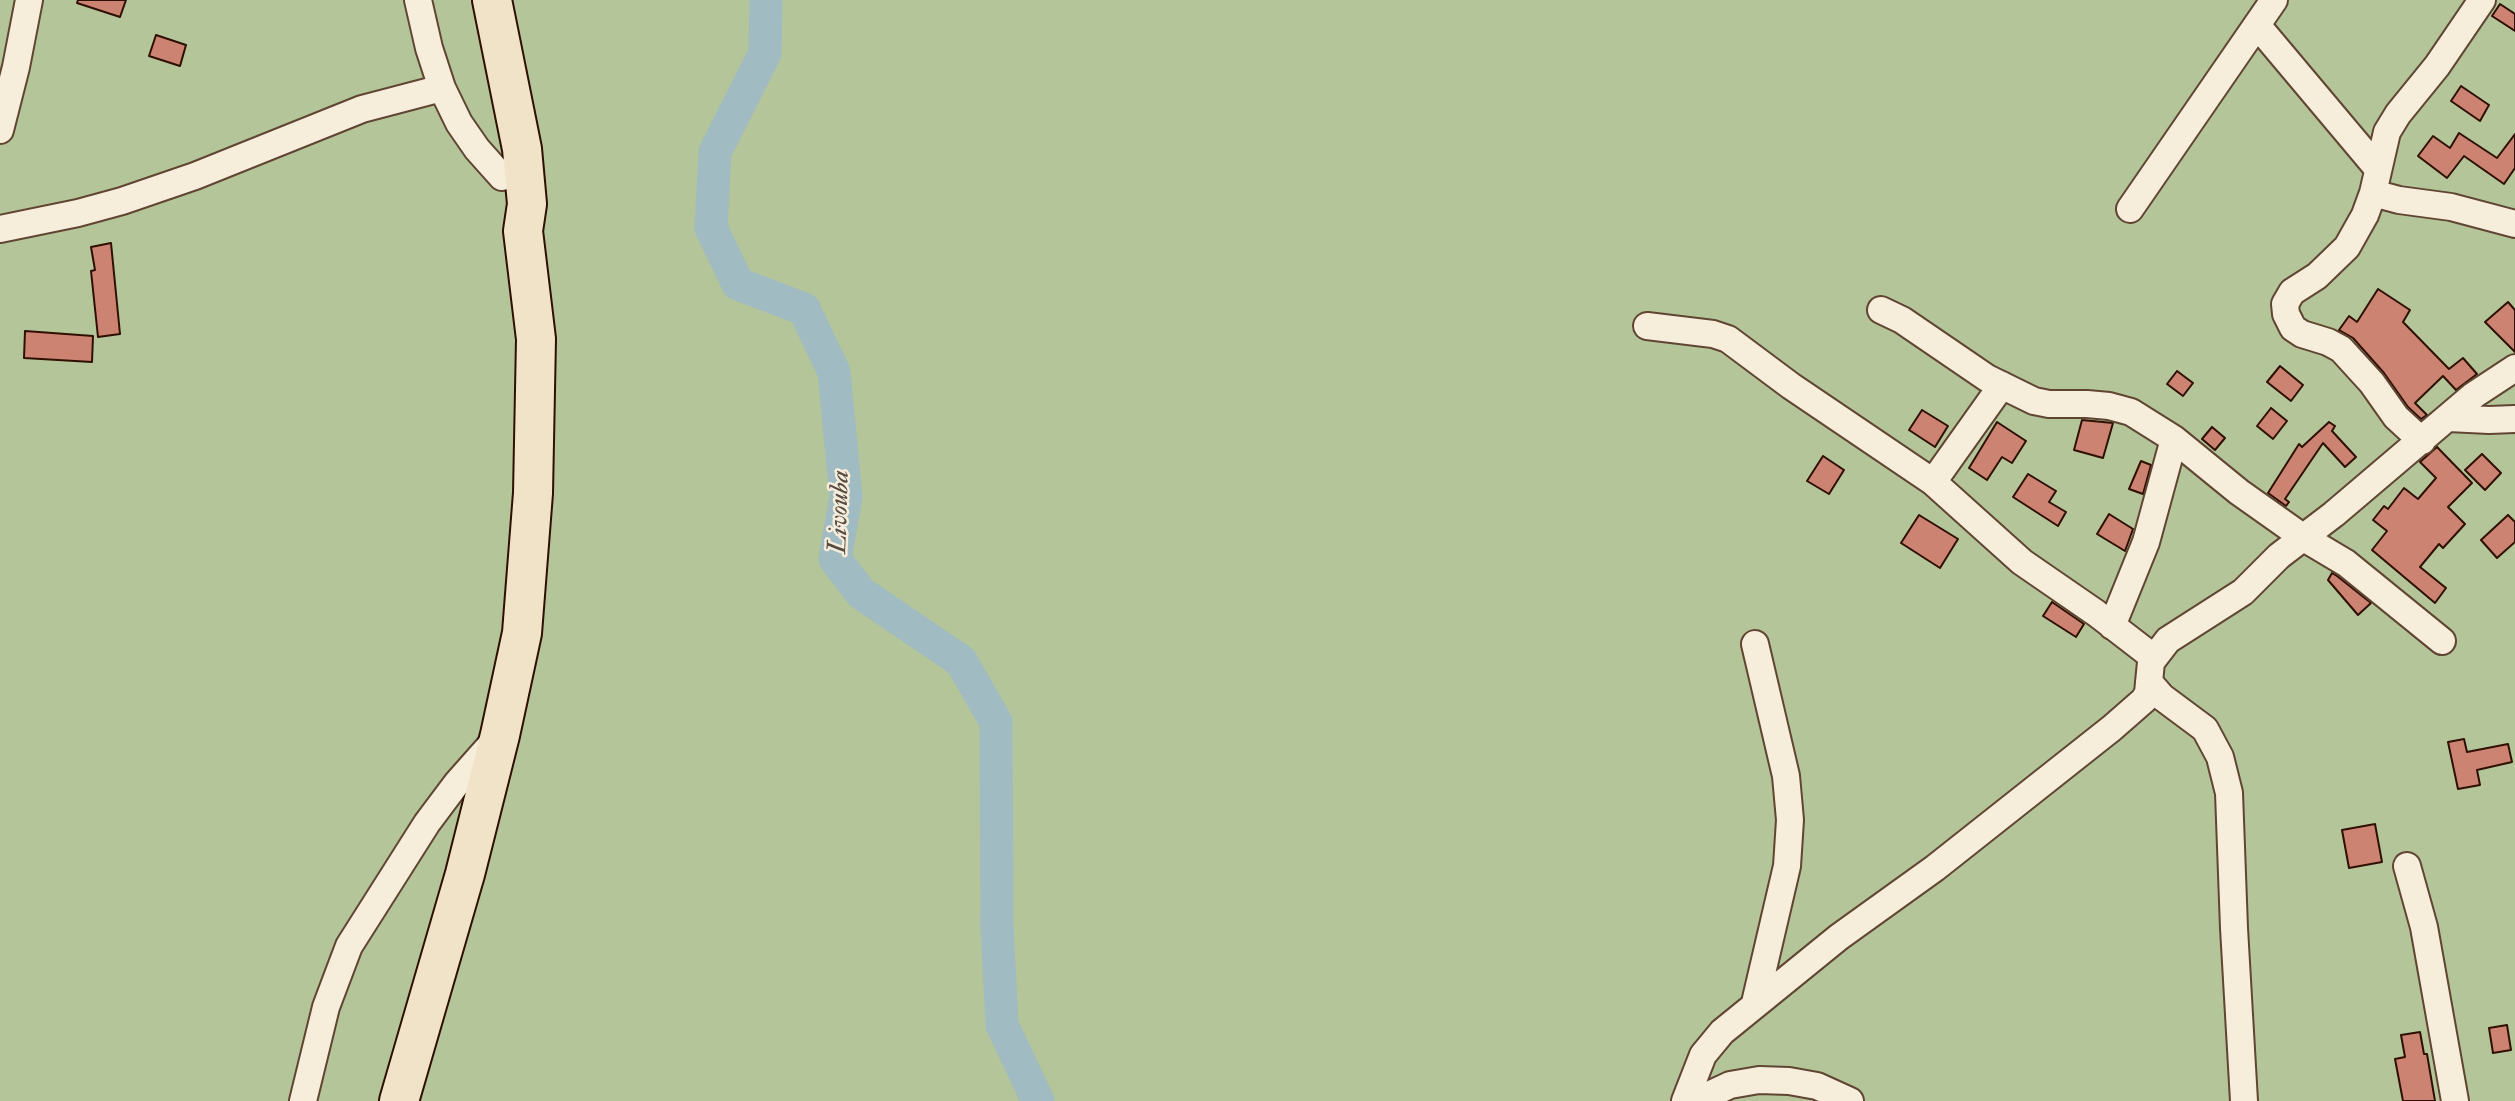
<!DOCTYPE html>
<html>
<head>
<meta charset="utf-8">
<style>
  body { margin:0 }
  canvas { display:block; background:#f1e3c8 }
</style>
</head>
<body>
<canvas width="2515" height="1101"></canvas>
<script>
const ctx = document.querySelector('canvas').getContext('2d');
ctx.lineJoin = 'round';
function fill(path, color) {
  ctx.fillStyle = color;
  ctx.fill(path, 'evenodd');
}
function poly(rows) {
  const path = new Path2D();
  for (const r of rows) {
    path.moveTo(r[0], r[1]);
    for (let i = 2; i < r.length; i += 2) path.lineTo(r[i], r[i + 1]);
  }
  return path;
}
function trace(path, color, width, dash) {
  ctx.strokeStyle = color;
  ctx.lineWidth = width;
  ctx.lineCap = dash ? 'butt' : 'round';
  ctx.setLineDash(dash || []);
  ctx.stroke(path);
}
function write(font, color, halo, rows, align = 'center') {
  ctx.font = font + ' "IM FELL Double Pica",serif';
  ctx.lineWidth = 5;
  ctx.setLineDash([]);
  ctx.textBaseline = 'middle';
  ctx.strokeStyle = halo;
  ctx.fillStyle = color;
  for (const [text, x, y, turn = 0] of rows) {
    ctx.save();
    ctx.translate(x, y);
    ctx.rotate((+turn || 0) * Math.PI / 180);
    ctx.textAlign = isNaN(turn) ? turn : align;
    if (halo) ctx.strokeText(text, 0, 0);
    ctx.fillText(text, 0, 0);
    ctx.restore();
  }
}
const green = poly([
  [0,0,2515,0,2515,1101,0,1101]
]);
const river = poly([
  [766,0,765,53,715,152,711,228,738,284,804,309,834,372,846,497,835,559,861,593,961,661,996,722,997,924,1002,1025,1038,1101]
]);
const building = poly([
  [78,0,126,0,120,17,77,3,78,0],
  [2500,4,2515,14,2515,31,2492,16,2500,4],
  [156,35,186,45,180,66,149,56,156,35],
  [2461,86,2489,105,2480,121,2451,101,2461,86],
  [2459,133,2497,158,2515,134,2515,168,2504,184,2464,156,2447,178,2418,156,2433,136,2450,148,2459,133],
  [111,243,120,334,98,337,91,271,95,270,91,247,111,243],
  [2378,289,2410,310,2403,322,2449,369,2463,358,2477,374,2456,390,2443,376,2415,403,2427,415,2421,419,2408,407,2384,373,2353,338,2339,330,2349,316,2357,322,2378,289],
  [2508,302,2515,310,2515,352,2485,322,2508,302],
  [25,331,93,336,92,362,24,358,25,331],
  [2280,366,2303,385,2291,401,2267,382,2280,366],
  [2177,371,2193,383,2183,396,2167,384,2177,371],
  [2271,408,2287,421,2273,439,2257,426,2271,408],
  [1922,410,1948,426,1935,447,1909,430,1922,410],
  [2082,420,2113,423,2103,458,2074,450,2082,420],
  [1997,422,2026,441,2012,463,2002,457,1987,480,1969,468,1997,422],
  [2329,422,2335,426,2332,431,2356,457,2345,467,2323,443,2285,499,2289,502,2286,506,2268,493,2299,444,2302,447,2329,422],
  [2212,427,2225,438,2215,450,2202,439,2212,427],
  [2437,447,2472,483,2448,507,2465,524,2443,548,2439,544,2420,567,2446,588,2435,603,2372,550,2387,531,2373,520,2384,506,2388,509,2404,488,2418,499,2436,478,2420,462,2437,447],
  [2482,454,2501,473,2485,490,2465,470,2482,454],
  [1823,456,1844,470,1829,494,1807,481,1823,456],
  [2141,461,2151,465,2143,494,2129,489,2141,461],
  [2028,474,2056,491,2049,502,2066,512,2058,526,2013,497,2028,474],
  [2109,514,2133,529,2125,551,2097,534,2109,514],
  [1919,515,1958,539,1940,568,1901,543,1919,515],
  [2508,515,2515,522,2515,542,2497,558,2481,540,2508,515],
  [2332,573,2337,576,2371,603,2358,615,2328,580,2332,573],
  [2052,602,2084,624,2076,637,2043,616,2052,602],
  [2464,739,2467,752,2508,744,2512,762,2477,770,2480,785,2458,789,2448,742,2464,739],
  [2375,824,2382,862,2349,868,2342,830,2375,824],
  [2507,1025,2511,1050,2493,1053,2489,1028,2507,1025],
  [2420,1032,2424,1054,2427,1054,2435,1101,2403,1101,2395,1059,2405,1057,2401,1035,2420,1032]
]);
const minor = poly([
  [418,0,429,48,442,88,459,123,477,149,502,177],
  [2257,25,2378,169],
  [0,130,16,67,29,0],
  [2373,193,2399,200,2451,207,2515,224],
  [2130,209,2274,0],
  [0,229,78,213,122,201,195,176,362,109,442,88],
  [1881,310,1902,320,1987,378,2034,401,2049,404,2087,404,2109,406,2131,412,2174,439,2239,492,2304,538,2346,563,2442,641],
  [1647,326,1713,334,1728,339,1791,386,1933,482,2022,562,2096,613,2153,657],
  [2448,418,2489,420,2515,419],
  [2422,441,2396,417,2372,383,2341,349,2328,342,2302,334,2293,328,2286,314,2285,304,2292,292,2317,276,2347,247,2365,215,2373,193,2387,132,2398,114,2437,66,2482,0],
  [1933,482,2002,385],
  [2112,626,2146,542,2174,439],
  [2149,682,2162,697,2205,729,2220,757,2229,793,2234,928,2244,1101],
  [2407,866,2424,927,2455,1101],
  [1755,1003,1787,866,1790,820,1786,776,1755,644],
  [303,1101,326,1007,349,946,427,823,457,783,496,739],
  [1685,1101,1703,1055,1722,1032,1839,937,1935,868,2112,728,2144,700,2148,693,2151,662,2168,640,2243,592,2279,556,2334,514,2474,395,2515,368],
  [1696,1101,1730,1085,1759,1080,1789,1081,1817,1086,1850,1101]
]);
const highway = poly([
  [399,1101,465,874,500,735,522,633,533,493,536,339,523,231,527,204,522,149,492,0]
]);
const waterNames = [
  ["Livouba",841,512,-88]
];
fill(green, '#b4c59a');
trace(river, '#a0bbc1', 33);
fill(building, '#cd8372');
trace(building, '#2f1000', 2);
trace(minor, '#604532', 30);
trace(highway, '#2f1000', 42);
trace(minor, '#f6eddb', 26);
trace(highway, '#f1e3c8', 38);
write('italic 26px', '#574c44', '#f6eddb', waterNames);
</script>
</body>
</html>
